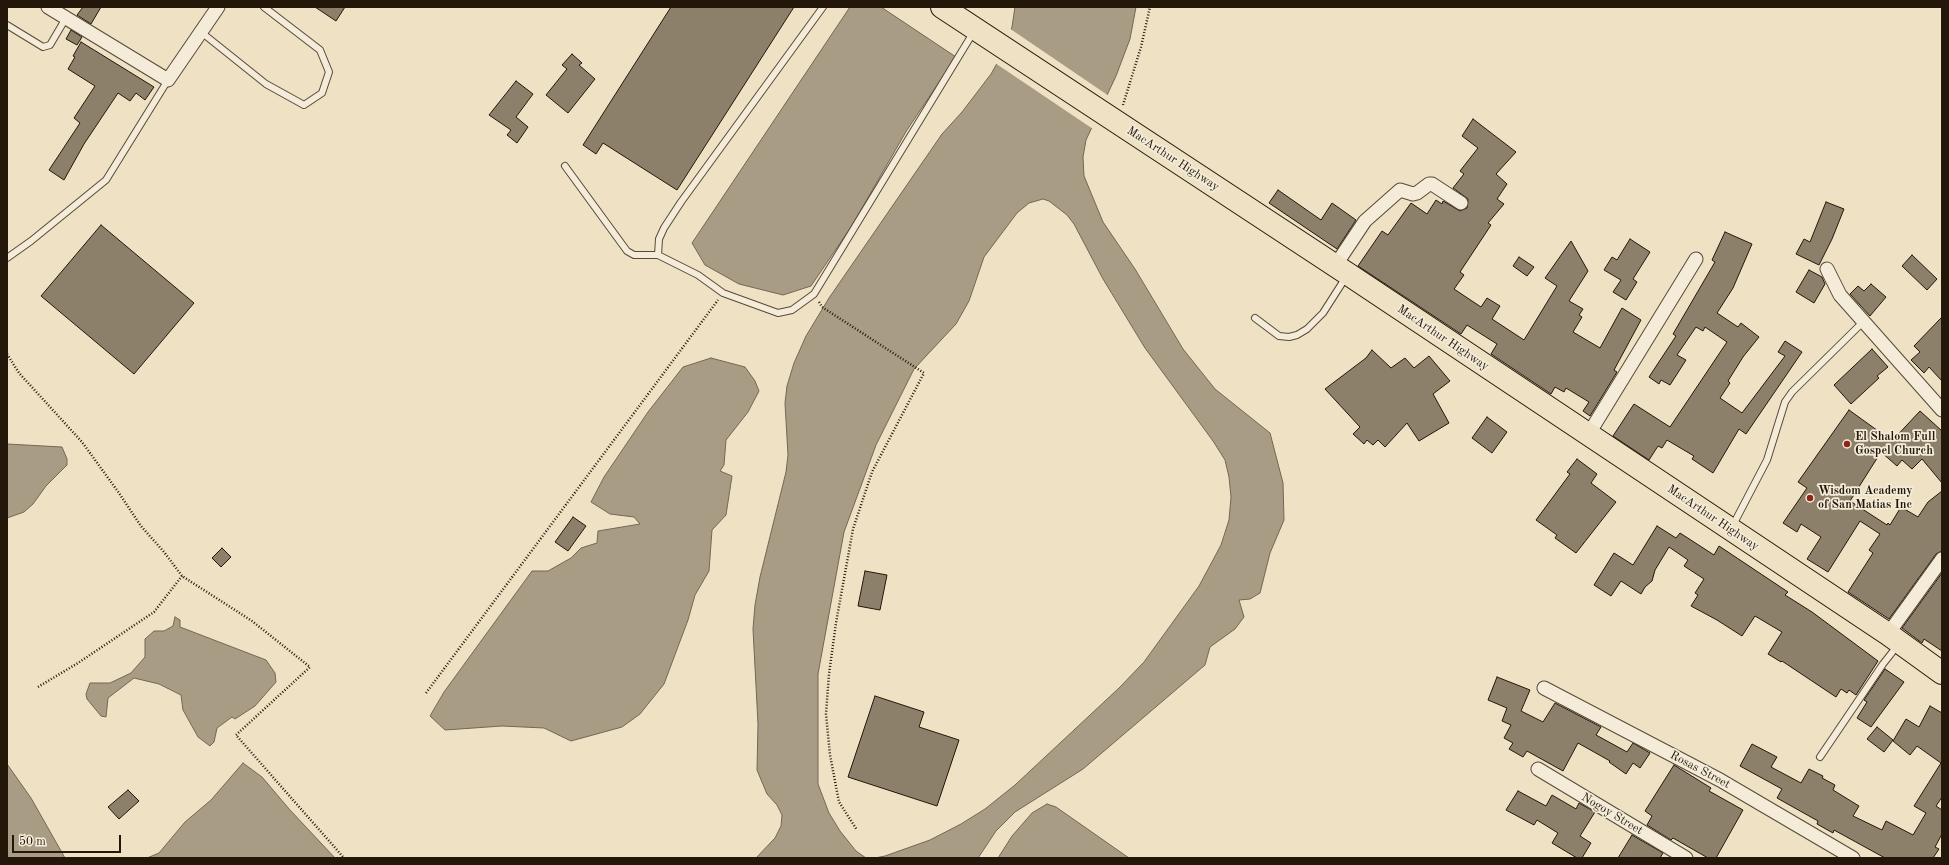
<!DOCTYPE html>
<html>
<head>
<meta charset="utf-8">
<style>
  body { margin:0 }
  #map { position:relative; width:1949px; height:865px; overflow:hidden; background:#eee1c4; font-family:"Old Standard TT",serif }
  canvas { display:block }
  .frame { position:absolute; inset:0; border:8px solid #23170a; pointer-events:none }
  .scale { position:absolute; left:12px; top:835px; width:109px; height:18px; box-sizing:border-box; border:2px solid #23170a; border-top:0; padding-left:5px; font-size:12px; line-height:14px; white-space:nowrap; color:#23170a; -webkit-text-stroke:3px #f4ecd9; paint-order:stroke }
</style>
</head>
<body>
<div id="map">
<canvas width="1949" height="865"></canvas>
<div class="frame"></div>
<div class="scale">50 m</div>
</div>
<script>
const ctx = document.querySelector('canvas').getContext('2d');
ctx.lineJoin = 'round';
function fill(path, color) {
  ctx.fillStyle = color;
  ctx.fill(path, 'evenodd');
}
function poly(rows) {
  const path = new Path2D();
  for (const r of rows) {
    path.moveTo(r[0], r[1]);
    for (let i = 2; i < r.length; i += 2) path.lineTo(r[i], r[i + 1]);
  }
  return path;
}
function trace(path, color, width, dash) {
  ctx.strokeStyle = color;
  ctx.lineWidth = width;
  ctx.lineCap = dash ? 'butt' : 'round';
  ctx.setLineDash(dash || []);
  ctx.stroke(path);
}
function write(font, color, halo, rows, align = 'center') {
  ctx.font = font + ' "Old Standard TT",serif';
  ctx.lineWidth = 3.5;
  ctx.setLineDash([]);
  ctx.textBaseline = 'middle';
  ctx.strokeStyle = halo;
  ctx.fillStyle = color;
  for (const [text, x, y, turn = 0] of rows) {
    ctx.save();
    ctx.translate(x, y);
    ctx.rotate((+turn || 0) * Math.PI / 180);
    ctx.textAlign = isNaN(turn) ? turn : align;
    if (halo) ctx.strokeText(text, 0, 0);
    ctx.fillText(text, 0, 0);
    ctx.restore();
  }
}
const water = poly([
  [850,7,881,7,956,57,907,130,851,227,811,286,783,295,739,284,705,265,692,243,850,7],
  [1015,7,1136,7,1130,39,1116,76,1086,140,1083,157,1084,176,1103,222,1135,269,1183,349,1215,389,1270,433,1283,483,1284,520,1270,553,1260,593,1250,599,1239,600,1244,617,1235,629,1210,647,1205,665,1083,769,1015,812,996,831,978,858,875,858,885,856,930,840,961,824,985,809,1015,785,1119,688,1144,662,1199,586,1221,545,1229,520,1231,497,1229,477,1225,460,1213,441,1145,348,1103,279,1074,224,1067,215,1049,201,1043,199,1029,203,1017,213,984,257,969,301,956,324,914,369,876,445,844,532,818,674,818,784,829,813,840,831,856,851,866,858,756,858,775,838,781,826,782,815,777,805,767,794,757,770,758,724,753,629,755,605,760,577,786,472,788,455,785,403,787,386,794,363,806,336,829,298,942,134,962,112,991,74,1004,51,1012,27,1015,7],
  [711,358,745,367,755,381,759,391,748,412,726,440,724,465,720,471,732,476,726,515,712,530,709,571,695,595,688,620,664,684,640,714,622,727,571,741,544,728,502,726,445,730,430,716,444,692,532,571,548,571,571,558,581,548,597,543,598,531,640,524,634,517,610,514,591,502,604,477,648,412,683,367,711,358],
  [7,444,62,447,67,459,67,465,46,486,33,504,24,512,7,518,7,444],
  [175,617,180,620,180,627,266,660,275,673,276,682,255,706,235,719,232,717,217,728,214,742,210,746,198,737,183,710,181,695,159,684,134,678,108,698,106,717,101,716,87,699,86,694,90,683,110,683,131,673,145,657,145,639,154,631,164,631,173,626,175,617],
  [243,763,262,777,290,810,335,858,147,858,159,853,185,822,211,800,243,763],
  [7,764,31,798,65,858,7,858,7,764],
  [1047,804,1056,807,1129,858,998,858,1012,836,1032,813,1047,804]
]);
const pier = poly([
  [1009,28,1109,96,1093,129,995,63,1002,50]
]);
const building = poly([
  [83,7,101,7,91,24,77,15,83,7],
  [315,7,345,7,336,21,315,7],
  [671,7,794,7,677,190,603,143,596,154,583,145,671,7],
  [71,30,82,37,77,45,66,39,71,30],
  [81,42,154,87,145,100,136,93,130,101,118,93,84,144,64,180,49,170,80,123,74,118,95,86,68,69,75,57,73,56,81,42],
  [572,54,582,63,579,65,595,79,568,113,546,95,567,69,562,65,572,54],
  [516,81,533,94,516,117,528,127,517,143,507,135,511,130,489,115,516,81],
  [1473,119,1516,152,1496,174,1507,184,1497,199,1504,204,1488,223,1491,225,1460,272,1464,275,1454,289,1481,307,1487,298,1500,306,1492,319,1524,340,1557,286,1545,278,1571,241,1588,271,1569,301,1583,309,1579,315,1582,317,1573,332,1600,348,1622,308,1641,320,1614,370,1617,372,1590,416,1583,411,1589,402,1566,388,1564,392,1555,387,1551,394,1491,354,1497,344,1467,325,1461,334,1358,266,1382,231,1388,235,1411,203,1427,214,1436,200,1442,204,1443,201,1460,211,1467,208,1468,199,1453,188,1464,174,1460,171,1478,148,1462,136,1473,119],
  [1278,190,1321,220,1332,203,1356,220,1337,249,1269,203,1278,190],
  [1826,202,1844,209,1832,239,1819,265,1796,254,1804,239,1810,242,1826,202],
  [101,225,194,303,134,374,41,296,101,225],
  [1725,232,1752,244,1733,288,1717,313,1738,327,1741,323,1759,337,1743,357,1728,381,1730,383,1720,398,1742,413,1785,356,1778,352,1785,341,1802,352,1746,434,1739,429,1713,473,1692,459,1694,456,1667,440,1662,448,1658,446,1649,460,1613,436,1634,404,1670,427,1727,342,1705,327,1703,331,1696,327,1677,355,1686,360,1670,385,1661,380,1659,384,1649,377,1676,336,1673,334,1715,262,1712,260,1725,232],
  [1630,239,1650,252,1633,279,1637,282,1626,300,1613,292,1621,280,1604,270,1612,257,1617,260,1630,239],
  [1912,255,1937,279,1927,290,1902,266,1912,255],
  [1519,257,1534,267,1527,276,1513,266,1519,257],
  [1809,270,1822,277,1825,284,1814,303,1796,292,1809,270],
  [1871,284,1886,297,1870,316,1850,294,1858,286,1864,291,1871,284],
  [1942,317,1942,381,1929,367,1924,373,1911,360,1920,352,1914,346,1942,317],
  [1872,349,1888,367,1877,376,1879,378,1851,404,1834,385,1872,349],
  [1372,350,1391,368,1405,358,1414,368,1429,356,1450,381,1433,394,1449,423,1419,441,1407,423,1385,447,1378,440,1373,445,1367,440,1364,444,1353,434,1360,427,1325,389,1366,358,1372,350],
  [1849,410,1892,441,1920,411,1942,431,1942,483,1922,459,1912,469,1902,460,1897,466,1881,452,1850,501,1887,525,1888,523,1890,525,1901,507,1918,517,1928,502,1942,491,1942,551,1936,554,1889,619,1848,592,1873,553,1869,550,1880,534,1860,521,1828,572,1807,559,1821,537,1801,524,1797,532,1783,523,1807,488,1798,482,1849,410],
  [1487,417,1507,432,1492,453,1472,438,1487,417],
  [1577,459,1597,474,1591,483,1616,502,1576,553,1555,538,1557,535,1536,520,1570,474,1567,472,1577,459],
  [573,517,586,526,568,551,555,542,573,517],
  [1657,526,1676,538,1680,533,1714,555,1719,546,1788,592,1785,595,1812,612,1878,661,1856,695,1849,690,1847,693,1841,689,1836,697,1782,661,1781,662,1768,654,1782,632,1755,616,1742,636,1717,620,1691,606,1698,595,1695,593,1704,579,1684,566,1688,560,1669,547,1655,570,1652,581,1645,587,1641,594,1621,581,1611,596,1594,585,1614,553,1633,565,1657,526],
  [222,548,231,557,221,567,212,558,222,548],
  [865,571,887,575,880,610,858,606,865,571],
  [1942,573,1942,651,1924,639,1922,643,1902,628,1942,573],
  [1885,669,1904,682,1871,727,1857,718,1867,702,1864,700,1885,669],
  [1497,677,1530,690,1521,711,1543,722,1555,703,1601,727,1596,735,1627,752,1633,743,1650,753,1640,768,1633,763,1626,774,1609,762,1610,761,1578,743,1563,771,1527,751,1523,757,1509,749,1513,743,1504,738,1511,725,1502,721,1507,708,1488,700,1497,677],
  [875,696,924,712,919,727,959,740,937,806,848,777,875,696],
  [1930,706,1942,713,1942,797,1936,806,1942,810,1942,834,1935,847,1939,849,1933,858,1885,858,1834,830,1833,833,1817,824,1818,821,1777,798,1782,789,1740,766,1752,744,1777,757,1771,767,1801,783,1809,769,1823,776,1822,778,1835,785,1833,790,1859,806,1853,816,1882,830,1886,821,1913,835,1926,813,1914,806,1941,763,1917,746,1910,755,1893,741,1906,719,1919,727,1930,706],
  [1877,727,1893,740,1884,752,1867,739,1877,727],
  [1674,765,1711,788,1709,791,1743,810,1716,858,1708,858,1673,838,1671,840,1647,825,1652,816,1645,811,1674,765],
  [128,790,139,801,119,819,108,807,128,790],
  [1518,791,1546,806,1552,795,1576,809,1579,803,1595,812,1580,836,1591,843,1582,858,1577,858,1552,843,1558,833,1537,820,1534,825,1506,810,1518,791],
  [1632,835,1663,853,1660,858,1618,858,1632,835]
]);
const path = poly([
  [1123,105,1141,47,1150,7],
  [819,302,822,307,924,373,872,472,853,529,836,623,829,674,826,714,830,755,839,802,857,830],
  [7,354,19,373,82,442,119,493,141,526,164,552,182,576,252,621,310,667,236,735,344,858],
  [38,687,78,663,154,612,182,576],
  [426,693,718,300]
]);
const lane = poly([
  [823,7,681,202,664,228,659,239,658,255,698,275,723,293,778,313,792,310,814,294,973,33],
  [7,25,43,47,50,45,66,18],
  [201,32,266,84,304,105,322,93,329,72,320,50,264,7],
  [565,166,627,251,634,255,658,255],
  [7,258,31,241,106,180,168,80],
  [1255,318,1279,336,1289,337,1297,335,1307,329,1323,313,1346,277],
  [1732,527,1767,460,1785,402,1792,392,1863,322],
  [1820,757,1883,664,1898,645]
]);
const street = poly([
  [48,7,168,80,218,7],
  [1335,266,1365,221,1400,190,1413,194,1417,193,1429,184,1432,184,1461,203],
  [1827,269,1840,295,1942,410],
  [1588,435,1696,259],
  [1888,634,1942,559],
  [1544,688,1720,780,1853,858],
  [1538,769,1686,858]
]);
const highway = poly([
  [942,7,1348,274,1888,634,1942,673]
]);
const markers = [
  [1847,444,4,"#8f2418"],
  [1810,498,4,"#8f2418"]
];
const streetNames = [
  ["MacArthur Highway",1173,159,33],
  ["MacArthur Highway",1443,338,34],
  ["MacArthur Highway",1713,518,34],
  ["Rosas Street",1700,770,28],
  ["Nogoy Street",1612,814,31]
];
const poiNames = [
  ["El Shalom Full",1855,437],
  ["Gospel Church",1855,451],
  ["Wisdom Academy",1818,491],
  ["of San Matias Inc",1818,505]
];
fill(water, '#a99c85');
trace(water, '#736754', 1);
fill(pier, '#eee1c4');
fill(building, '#8d806b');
trace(building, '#23170a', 1);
trace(lane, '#564a38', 8);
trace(street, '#564a38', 15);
trace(highway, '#23170a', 24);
trace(path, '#23170a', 2.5, [1, 2]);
trace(lane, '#f4ecd9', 6);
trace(street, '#f4ecd9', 13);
trace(highway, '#eee1c4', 22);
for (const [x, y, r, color] of markers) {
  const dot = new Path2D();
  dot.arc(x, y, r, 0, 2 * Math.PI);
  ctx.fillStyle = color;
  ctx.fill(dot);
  trace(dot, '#f4ecd9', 1.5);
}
write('12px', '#23170a', '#f4ecd9', streetNames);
write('bold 12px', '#23170a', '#f4ecd9', poiNames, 'left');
</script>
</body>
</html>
